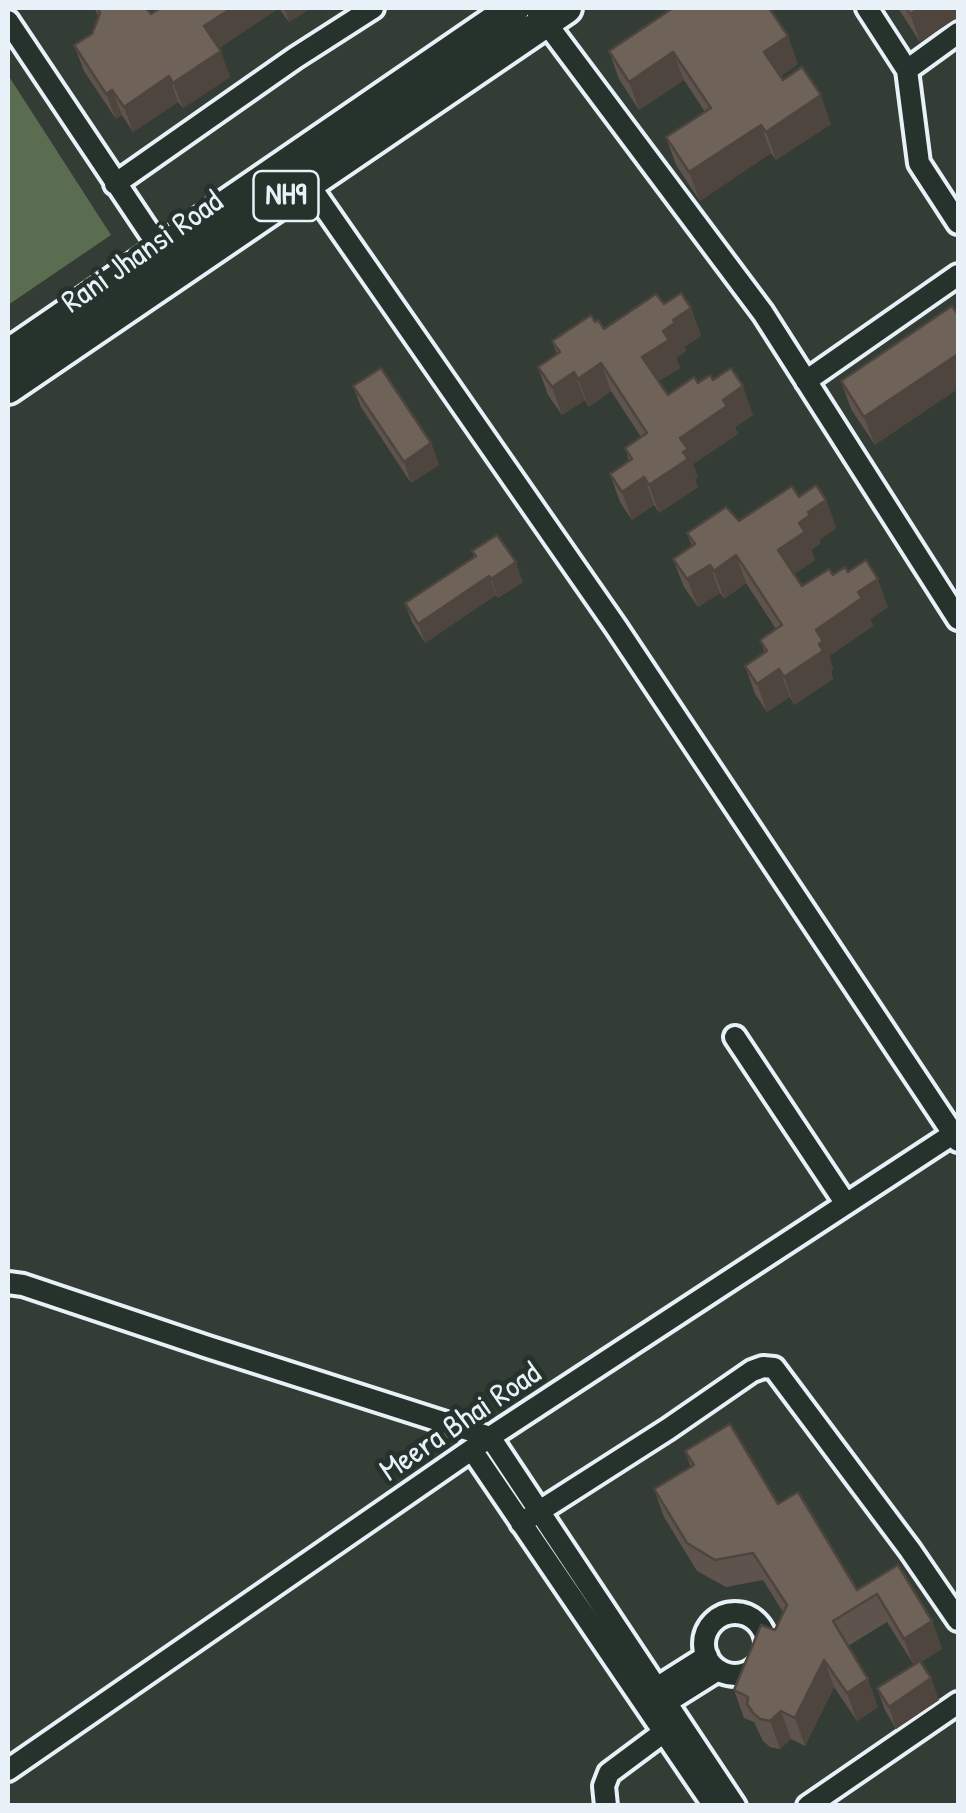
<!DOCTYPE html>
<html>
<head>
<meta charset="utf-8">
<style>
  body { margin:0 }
  #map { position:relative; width:966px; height:1813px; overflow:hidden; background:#343c36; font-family:"Patrick Hand",sans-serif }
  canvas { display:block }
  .frame { position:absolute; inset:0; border:10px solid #e8f1f8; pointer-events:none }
</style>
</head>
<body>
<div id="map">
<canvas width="966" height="1813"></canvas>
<div class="frame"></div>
</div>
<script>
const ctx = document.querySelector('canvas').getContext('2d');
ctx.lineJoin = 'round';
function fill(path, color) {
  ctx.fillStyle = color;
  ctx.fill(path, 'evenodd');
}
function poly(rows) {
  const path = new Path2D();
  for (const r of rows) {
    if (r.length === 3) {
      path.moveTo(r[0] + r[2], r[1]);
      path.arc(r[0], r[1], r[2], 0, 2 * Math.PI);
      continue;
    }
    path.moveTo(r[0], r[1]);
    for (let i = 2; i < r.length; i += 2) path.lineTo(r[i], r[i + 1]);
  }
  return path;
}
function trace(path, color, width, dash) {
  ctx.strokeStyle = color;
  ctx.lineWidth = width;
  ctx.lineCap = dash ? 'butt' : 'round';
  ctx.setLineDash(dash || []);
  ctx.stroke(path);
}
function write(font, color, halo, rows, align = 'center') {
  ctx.font = font + ' "Patrick Hand",sans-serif';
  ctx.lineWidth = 10;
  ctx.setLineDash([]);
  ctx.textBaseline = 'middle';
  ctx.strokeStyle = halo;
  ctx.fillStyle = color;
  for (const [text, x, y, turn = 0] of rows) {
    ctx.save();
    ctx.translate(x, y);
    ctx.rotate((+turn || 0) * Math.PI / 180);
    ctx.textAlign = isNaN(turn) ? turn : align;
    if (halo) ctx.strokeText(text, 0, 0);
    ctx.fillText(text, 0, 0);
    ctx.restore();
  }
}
const green = poly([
  [8,75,111,235,8,305]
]);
const minor = poly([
  [535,8,763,313,958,619],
  [867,8,907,70,958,33],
  [8,21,161,250],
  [907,70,919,163,958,223],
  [307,182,616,627,958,1141],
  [115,184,295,58,373,8],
  [806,381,958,275],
  [735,1037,846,1204],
  [8,1283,23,1285,208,1347,490,1437,735,1806],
  [472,1450,714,1806],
  [521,1523,668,1429,752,1371,763,1367,774,1368,910,1550,958,1620],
  [735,1644,31],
  [647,1694,707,1656],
  [656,1709,718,1670],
  [8,1770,490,1437,953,1134],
  [606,1806,604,1786,609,1773,664,1732],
  [808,1806,958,1703]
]);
const highway = poly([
  [8,355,514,8],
  [8,388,566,8]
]);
const wall = poly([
  [95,8,146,8,151,14,161,8,311,8,289,22,279,8,219,48,230,77,183,108,178,102,133,132,122,115,116,119,84,71,74,45,92,34,98,17],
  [669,8,769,8,798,64,781,76,831,124,776,160,771,153,700,201,676,165,666,137,705,112,684,80,639,110,619,79,609,51,670,10],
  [898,8,958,8,958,17,920,42],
  [664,304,691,308,701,336,684,347,686,351,676,358,680,368,659,381,668,395,698,383,713,380,753,415,735,427,738,434,693,464,698,477,695,479,698,487,659,513,654,505,632,520,620,502,610,474,629,461,625,448,641,437,611,391,589,407,585,400,562,415,548,395,538,367,557,354,552,341,595,322,604,329],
  [952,306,875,445,851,409,841,381],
  [353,386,431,443,439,465,411,483,361,407],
  [799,497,826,500,836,528,819,540,821,543,811,550,815,560,794,574,802,586,833,575,848,572,888,607,870,619,873,626,829,656,833,669,831,671,833,679,794,705,790,697,767,712,755,694,745,666,765,653,760,640,776,629,746,583,724,599,720,593,698,607,684,587,673,559,692,546,687,533,739,521],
  [472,551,523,582,498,598,496,595,425,643,412,622,405,603,474,557],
  [685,1451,778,1504,857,1590,898,1565,932,1621,942,1649,921,1662,931,1678,939,1700,896,1729,885,1710,877,1688,914,1665,887,1622,848,1646,878,1707,857,1721,834,1687,805,1746,791,1739,780,1749,770,1747,763,1741,754,1722,744,1718,734,1690,775,1630,783,1612,763,1580,726,1587,697,1571,664,1517,654,1489,691,1467]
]);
const shadedWall = poly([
  [232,8,279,8,213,52,204,26],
  [284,8,311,8,289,22],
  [920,8,958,8,958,17,920,42,910,14],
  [788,36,798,64,775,80,764,52],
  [221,51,230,77,183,108,173,83],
  [673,52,684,80,639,110,629,82],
  [169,76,178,102,133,132,124,107],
  [112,90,122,115,116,119,106,94],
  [821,95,831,124,776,160,766,132],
  [761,125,771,153,700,201,689,172],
  [691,308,701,336,684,347,686,351,676,358,680,368,652,385,642,357,673,320],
  [958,354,958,389,875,445,864,417],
  [601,363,611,391,589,407,578,379],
  [574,372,585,400,562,415,552,387],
  [743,386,753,415,735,427,738,434,693,464,698,477,695,479,698,487,659,513,649,485,680,438,723,400],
  [431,443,439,465,411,483,404,462],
  [644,477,654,505,632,520,622,492],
  [826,500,836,528,819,540,821,543,811,550,815,560,788,578,778,550,808,512],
  [736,555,746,583,724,599,714,571],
  [516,562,523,582,498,598,491,579],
  [710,565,720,593,698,607,687,579],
  [489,576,496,595,425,643,418,624],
  [878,579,888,607,870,619,873,626,829,656,833,669,831,671,833,679,794,705,784,677,816,630,858,592],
  [779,669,790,697,767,712,757,684],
  [932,1621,942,1649,914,1666,904,1639],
  [824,1660,834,1687,805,1746,795,1718],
  [931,1678,939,1700,896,1729,889,1707],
  [868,1679,878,1707,857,1721,847,1693],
  [781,1711,791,1739,780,1749,770,1721]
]);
const building = poly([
  [97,8,146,8,151,14,161,8,232,8,204,26,221,51,173,83,169,76,124,107,112,90,106,94,74,45,92,34,100,13,97,8],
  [673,8,769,8,788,36,764,52,783,80,802,67,821,95,766,132,761,125,689,172,666,137,711,108,673,52,629,82,609,51,673,8],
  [906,8,920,8,910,14,906,8],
  [681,293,691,308,673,320,675,323,663,331,669,340,642,357,668,395,694,377,698,383,710,375,713,380,731,368,743,386,723,400,727,406,680,438,688,449,683,452,688,459,649,485,644,477,622,492,610,474,632,459,625,448,647,433,601,363,578,379,574,372,552,387,538,367,560,352,552,341,591,315,595,322,598,320,604,329,656,294,664,304,681,293],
  [952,306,958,315,958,354,864,417,841,381,952,306],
  [381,368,431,443,404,462,353,386,381,368],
  [816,485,826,500,808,512,810,515,799,523,805,532,778,550,802,586,829,569,833,575,845,567,848,572,866,560,878,579,858,592,862,598,816,630,823,641,819,644,823,651,784,677,779,669,757,684,745,666,767,651,760,640,782,625,736,555,714,571,710,565,687,579,673,559,695,544,687,533,726,507,739,521,792,486,799,497,816,485],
  [497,535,516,562,491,579,489,576,418,624,405,603,476,556,472,551,497,535],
  [730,1424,778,1504,798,1492,857,1590,898,1565,932,1621,904,1639,877,1594,833,1621,868,1679,847,1693,824,1660,795,1718,781,1711,770,1721,760,1719,753,1713,747,1704,748,1697,734,1690,761,1625,775,1630,787,1605,753,1553,715,1560,687,1543,654,1489,694,1465,685,1451,730,1424],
  [920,1661,931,1678,889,1707,877,1688,920,1661]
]);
const shields = [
  [286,196,65]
];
const shieldNames = [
  ["NH9",286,196]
];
const streetNames = [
  ["Rani Jhansi Road",143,253,-35],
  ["Meera Bhai Road",461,1423,-34]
];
fill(green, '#5b6d50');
trace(minor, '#e8f1f8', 28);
trace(highway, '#e8f1f8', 38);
trace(minor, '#26332d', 20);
trace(highway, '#26332d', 30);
fill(wall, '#5f544d');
fill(shadedWall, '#4d453e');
fill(building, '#6e6259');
trace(building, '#4d453e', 2.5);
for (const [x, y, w] of shields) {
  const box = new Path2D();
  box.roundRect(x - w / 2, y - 25, w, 50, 8);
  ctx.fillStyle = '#26332d';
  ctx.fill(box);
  trace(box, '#e8f1f8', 2.5);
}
write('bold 30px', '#e8f1f8', null, shieldNames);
write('32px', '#e8f1f8', '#26332d', streetNames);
</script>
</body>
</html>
